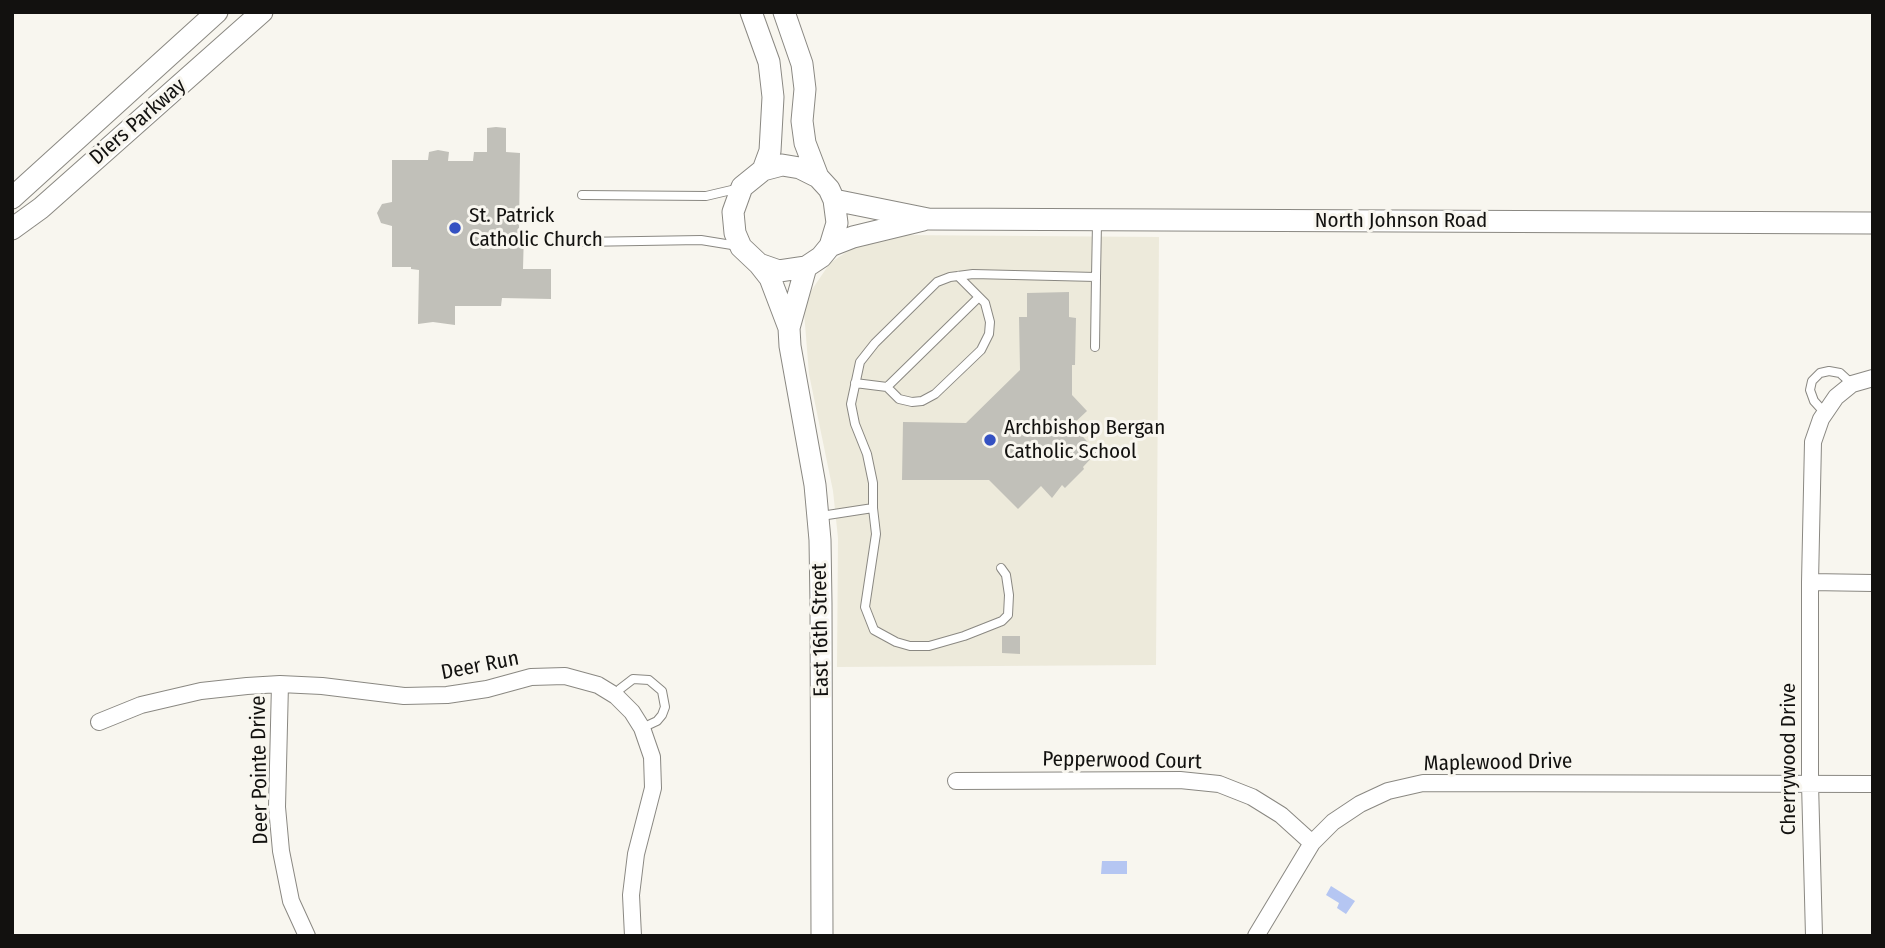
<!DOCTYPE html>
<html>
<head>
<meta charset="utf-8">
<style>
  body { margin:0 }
  #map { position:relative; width:1885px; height:948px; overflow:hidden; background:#f8f6ef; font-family:"Fira Sans Condensed",sans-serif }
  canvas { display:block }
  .frame { position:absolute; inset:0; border:14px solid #12110f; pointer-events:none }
</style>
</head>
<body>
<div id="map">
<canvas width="1885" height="948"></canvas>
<div class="frame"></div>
</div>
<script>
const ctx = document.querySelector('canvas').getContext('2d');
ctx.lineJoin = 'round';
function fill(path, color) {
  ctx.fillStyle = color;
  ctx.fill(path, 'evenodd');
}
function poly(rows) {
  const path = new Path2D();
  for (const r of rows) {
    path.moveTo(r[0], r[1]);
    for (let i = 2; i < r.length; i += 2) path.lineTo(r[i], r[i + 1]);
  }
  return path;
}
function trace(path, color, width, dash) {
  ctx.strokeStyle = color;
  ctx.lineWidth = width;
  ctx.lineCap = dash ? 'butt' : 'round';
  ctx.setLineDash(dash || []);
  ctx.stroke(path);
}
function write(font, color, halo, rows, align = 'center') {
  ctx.font = font + ' "Fira Sans Condensed",sans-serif';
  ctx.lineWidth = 6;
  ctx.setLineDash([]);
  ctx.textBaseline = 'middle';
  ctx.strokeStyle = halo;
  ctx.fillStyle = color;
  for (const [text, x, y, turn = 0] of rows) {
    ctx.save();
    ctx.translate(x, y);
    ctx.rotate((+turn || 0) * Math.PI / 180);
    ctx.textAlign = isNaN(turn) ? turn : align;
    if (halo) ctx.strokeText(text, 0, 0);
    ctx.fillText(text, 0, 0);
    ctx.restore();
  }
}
const built = poly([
  [900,235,1159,237,1156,665,837,667,838,538,833,491,809,374,804,312,811,291,830,263,851,249]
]);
const water = poly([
  [1102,861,1127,861,1127,874,1101,874],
  [1331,886,1355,901,1346,914,1337,908,1339,903,1326,895]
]);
const building = poly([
  [496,127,506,128,506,152,520,153,519,231,524,231,523,269,551,269,551,299,502,298,501,306,455,306,455,325,433,322,418,324,419,270,411,269,411,267,392,267,392,226,381,223,377,213,382,204,392,202,392,160,428,160,429,152,438,150,449,152,448,161,473,161,474,152,487,152,487,128],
  [1069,292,1069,317,1076,318,1075,365,1072,365,1072,395,1087,411,1072,425,1097,452,1083,467,1084,469,1065,488,1062,485,1052,498,1041,486,1018,509,989,480,902,480,903,422,966,423,1020,370,1019,317,1027,317,1027,293],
  [1002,636,1020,636,1020,654,1002,653]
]);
const lane = poly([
  [582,195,706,196,740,188],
  [580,242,701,240,738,246],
  [1095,347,1096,277],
  [855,383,887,387,899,399,912,402,922,401,935,394,981,350,989,334,990,322,985,303,958,276],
  [887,387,979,297],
  [1825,413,1814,401,1810,390,1812,381,1820,373,1829,371,1840,373,1852,384],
  [873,508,873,483,867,454,855,424,851,404,860,362,875,343,937,282,950,277,973,274,1096,277,1097,223],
  [821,516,873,508,876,534,865,607,874,630,896,642,910,646,929,646,964,636,1002,621,1008,615,1009,595,1006,575,1001,568],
  [616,696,620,689,633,679,649,680,662,691,665,707,662,715,657,721,642,728]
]);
const street = poly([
  [1810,582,1873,583],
  [280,684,277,807,281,851,291,901,307,936],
  [99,722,141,705,201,691,247,686,280,684,322,686,404,696,447,695,487,689,531,677,565,676,598,685,616,696,632,712,642,728,652,757,653,788,636,854,631,895,633,936],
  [956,781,1180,780,1219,784,1252,797,1281,815,1312,843],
  [1256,936,1312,843,1333,822,1360,804,1388,791,1423,783,1873,784],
  [1814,936,1810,783,1810,582,1813,442,1821,419,1836,397,1852,384,1873,378]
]);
const secondary = poly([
  [751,12,769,62,773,97,770,151,763,170],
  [784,12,802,64,805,89,802,121,805,143,818,177,829,189,834,200,837,223,830,246,821,257,806,267,779,271,759,264,741,247,735,233,733,212,742,187,763,170,782,165,800,168,818,177],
  [12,198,217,12],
  [834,200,928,219,1873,223],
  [12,229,41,208,262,12],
  [830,246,853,237,923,220],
  [759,264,770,278,789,328,790,346,815,485,820,540,821,604,822,936],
  [789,328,806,267]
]);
const markers = [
  [455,228,7,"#3451c2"],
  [990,440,7,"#3451c2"]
];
const streetNames = [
  ["Diers Parkway",138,122,-41],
  ["North Johnson Road",1401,221],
  ["East 16th Street",821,630,-91],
  ["Deer Run",480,666,-11],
  ["Cherrywood Drive",1789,759,-90],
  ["Pepperwood Court",1122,761,1],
  ["Maplewood Drive",1498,763,-1],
  ["Deer Pointe Drive",260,770,-91]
];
const poiNames = [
  ["St. Patrick",469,216],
  ["Catholic Church",469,240],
  ["Archbishop Bergan",1004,428],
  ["Catholic School",1004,452]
];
fill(built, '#edeadb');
fill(water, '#b5c6f2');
fill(building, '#c1c0b9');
trace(lane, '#8a8882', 10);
trace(street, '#8a8882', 18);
trace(secondary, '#8a8882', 23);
trace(lane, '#fff', 8);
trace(street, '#fff', 16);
trace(secondary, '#fff', 21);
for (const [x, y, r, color] of markers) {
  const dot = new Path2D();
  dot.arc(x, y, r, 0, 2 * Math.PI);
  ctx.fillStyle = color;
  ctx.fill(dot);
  trace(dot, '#f8f6ef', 2.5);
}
write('21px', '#12110f', '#f8f6ef', streetNames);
write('21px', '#12110f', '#f8f6ef', poiNames, 'left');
</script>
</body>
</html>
